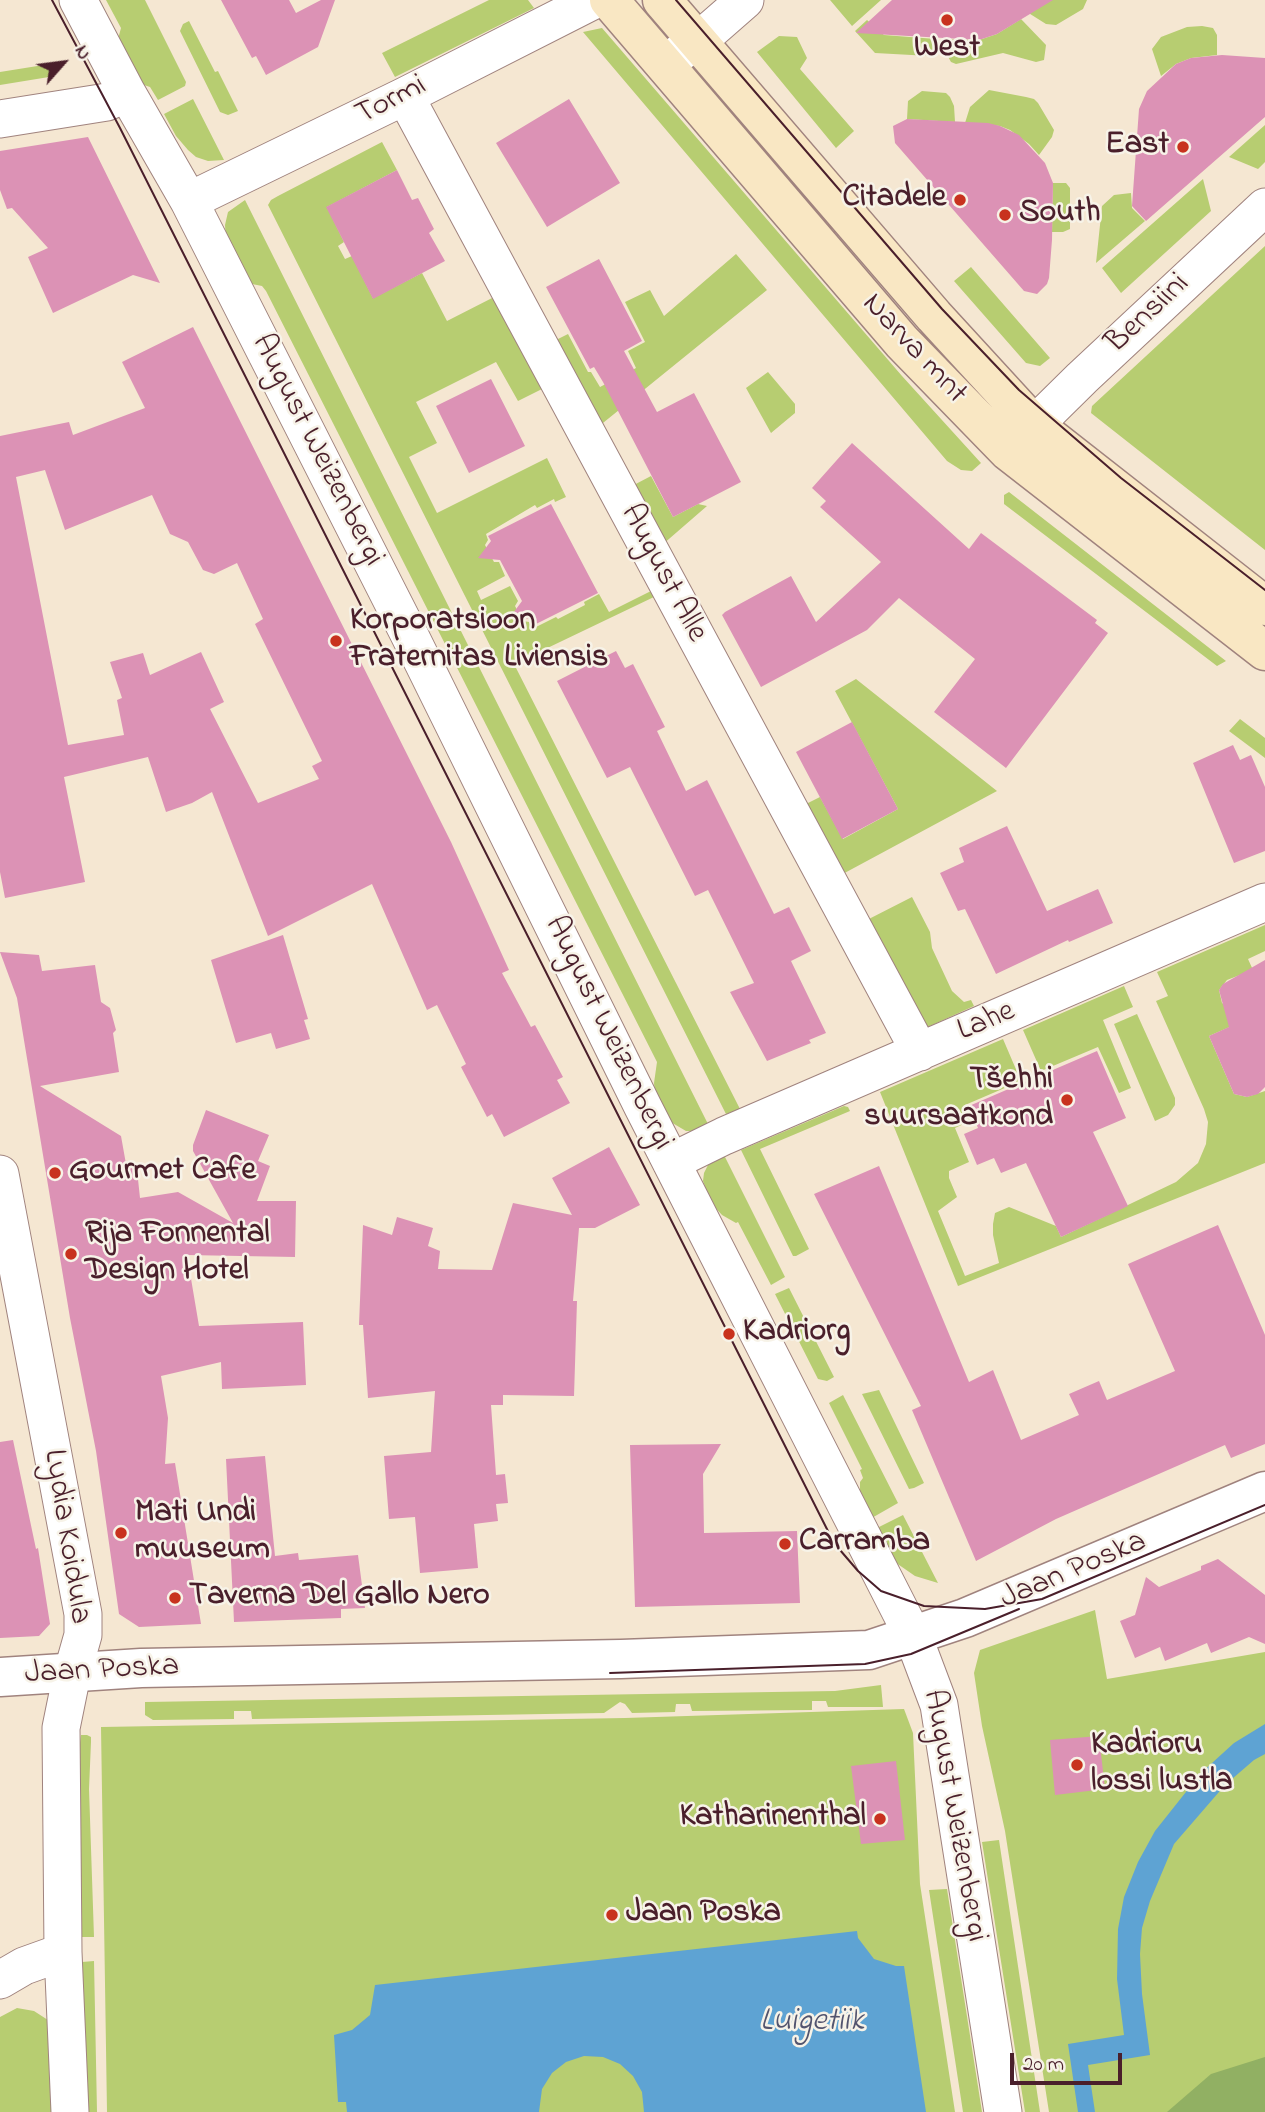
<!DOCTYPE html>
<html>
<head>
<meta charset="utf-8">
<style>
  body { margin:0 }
  #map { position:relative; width:1265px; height:2112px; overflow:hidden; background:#f5e7d2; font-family:"Indie Flower",sans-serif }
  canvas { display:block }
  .north { position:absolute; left:28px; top:28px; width:70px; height:70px; -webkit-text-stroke:5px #f7f3e8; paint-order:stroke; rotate:62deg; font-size:19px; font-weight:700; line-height:28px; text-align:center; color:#4a1f2b }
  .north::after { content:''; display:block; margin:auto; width:24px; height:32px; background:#4a1f2b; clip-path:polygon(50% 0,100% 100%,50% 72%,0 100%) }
  .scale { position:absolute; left:1010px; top:2053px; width:112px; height:32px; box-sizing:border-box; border:4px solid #4a1f2b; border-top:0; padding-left:9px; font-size:21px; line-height:24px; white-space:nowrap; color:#4a1f2b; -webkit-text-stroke:5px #f7f3e8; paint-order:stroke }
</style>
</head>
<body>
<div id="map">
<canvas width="1265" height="2112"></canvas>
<div class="north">N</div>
<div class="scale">20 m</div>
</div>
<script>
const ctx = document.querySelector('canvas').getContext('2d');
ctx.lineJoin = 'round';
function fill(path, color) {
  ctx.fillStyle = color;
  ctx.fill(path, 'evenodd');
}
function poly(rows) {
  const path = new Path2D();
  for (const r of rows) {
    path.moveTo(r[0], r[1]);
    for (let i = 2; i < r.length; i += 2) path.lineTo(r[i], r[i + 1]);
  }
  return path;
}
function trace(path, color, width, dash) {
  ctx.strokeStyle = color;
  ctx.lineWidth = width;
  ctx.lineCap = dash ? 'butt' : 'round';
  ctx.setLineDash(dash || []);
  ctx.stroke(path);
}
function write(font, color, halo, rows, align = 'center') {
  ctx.font = font + ' "Indie Flower",sans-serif';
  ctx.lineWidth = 5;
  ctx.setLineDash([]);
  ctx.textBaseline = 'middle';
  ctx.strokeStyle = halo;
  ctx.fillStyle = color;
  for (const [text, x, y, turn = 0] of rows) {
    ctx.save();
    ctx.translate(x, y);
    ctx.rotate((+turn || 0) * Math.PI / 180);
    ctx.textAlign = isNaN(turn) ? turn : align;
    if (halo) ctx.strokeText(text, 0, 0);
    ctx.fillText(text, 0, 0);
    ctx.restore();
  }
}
const green = poly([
  [106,0,145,0,186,82,185,86,158,100,150,87,141,84,118,39,121,28],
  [489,0,528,0,534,8,395,77,382,53],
  [830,0,881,0,852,26],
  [1034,0,1087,0,1083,9,1056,25,1046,24,1027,12],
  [1021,19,1046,45,1044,60,1036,62,1003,53,956,64,951,62,946,53,945,39,979,40,997,34],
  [867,20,884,35,936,39,934,55,930,56,875,53,855,31],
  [189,21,215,72,218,71,238,111,228,115,220,112,180,31,183,24],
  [1202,26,1213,28,1217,35,1217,55,1191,58,1176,64,1161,76,1152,49,1161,37,1187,27],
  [602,28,902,376,981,463,972,471,961,470,947,461,583,32],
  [779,36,797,37,807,58,800,69,854,131,836,148,757,52],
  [50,64,49,77,0,85,0,72],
  [989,90,1026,97,1034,99,1038,103,1054,130,1052,137,1039,155,1029,144,1010,130,1000,126,965,123,970,107],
  [922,91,946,93,950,97,954,106,955,122,907,119,908,101],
  [193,99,224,160,208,161,196,157,188,150,176,136,164,114],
  [1265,125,1265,162,1258,169,1229,157],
  [382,142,397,170,327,207,344,242,338,246,345,259,352,256,373,298,422,273,447,321,496,296,546,387,518,401,496,362,416,402,437,443,409,457,437,513,547,458,566,497,555,502,554,499,537,508,535,505,486,534,488,540,485,545,494,562,499,562,505,576,477,591,481,600,510,586,518,601,515,606,523,621,529,622,532,629,556,617,558,619,585,605,584,602,599,594,609,612,653,590,656,596,514,664,740,1109,726,1114,268,205,271,200,278,196],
  [1203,179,1211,211,1121,293,1102,268],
  [1053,183,1066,183,1070,188,1070,229,1063,232,1052,232],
  [1131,193,1132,208,1145,221,1096,263,1102,206,1114,195],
  [245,200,709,1126,698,1131,686,1131,669,1121,655,1094,654,1083,657,1062,266,291,262,286,252,284,245,277,226,240,225,225,228,212],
  [1265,246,1265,550,1091,413,1092,406],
  [736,254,767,290,598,427,552,342,568,334,588,372,591,372,600,387,636,368,628,351,645,342,625,302,650,290,664,316],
  [971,267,1050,358,1040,366,1026,363,954,281],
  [768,372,795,404,795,413,771,433,746,388],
  [651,476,673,517,698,504,707,506,662,545,630,487],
  [1009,492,1226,661,1217,666,1004,504,1004,495],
  [856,679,997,791,839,876,802,806,820,797,843,839,898,809,835,691],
  [1240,719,1265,738,1265,758,1229,731],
  [912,897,930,932,932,948,952,991,964,1002,971,1000,974,1006,919,1031,863,922],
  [1265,925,1265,951,1248,959,1253,970,1227,980,1219,990,1222,1003,1248,1019,1209,1036,1234,1094,1247,1097,1265,1091,1265,1163,958,1286,880,1092,1003,1039,1021,1081,965,1105,972,1120,955,1128,969,1162,949,1171,949,1178,957,1197,938,1211,965,1276,999,1263,993,1235,993,1224,995,1213,1009,1207,1056,1226,1061,1237,1176,1182,1198,1163,1206,1144,1208,1122,1204,1109,1156,1001,1168,996,1157,972],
  [1124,986,1133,1007,1103,1020,1131,1088,1119,1093,1098,1047,1041,1071,1023,1030],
  [1137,1014,1175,1098,1175,1105,1168,1115,1155,1121,1114,1024],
  [844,1106,848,1107,850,1111,760,1149,809,1249,796,1256,793,1256,741,1150],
  [723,1153,785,1277,771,1285,738,1222,736,1223,722,1215,711,1203,703,1181,704,1173,708,1165],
  [789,1288,834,1377,827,1381,818,1379,775,1294],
  [879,1390,924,1483,914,1488,909,1489,862,1394],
  [843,1395,898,1503,870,1519,860,1495,860,1482,863,1478,860,1470,862,1469,829,1403],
  [903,1515,938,1583,915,1576,889,1558,875,1529],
  [1095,1610,1107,1679,1265,1652,1265,2112,1049,2112,1005,1831,982,1726,974,1673,980,1650],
  [881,1685,883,1707,828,1707,826,1701,812,1701,812,1710,692,1711,690,1704,676,1704,675,1712,632,1713,625,1704,620,1702,604,1713,252,1719,251,1711,234,1711,234,1719,153,1720,145,1715,145,1702,835,1691],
  [904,1709,913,1733,920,1884,955,2112,107,2112,101,1727,625,1718],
  [81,1735,87,1735,91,1737,91,1742,89,1789,94,1937,82,1937,79,1749],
  [999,1840,1040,2112,1025,2112,982,1842],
  [947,1889,982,2112,963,2112,929,1890],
  [94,1961,97,2112,84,2112,82,1962],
  [17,2008,34,2011,51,2022,55,2112,0,2112,0,2017]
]);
const forest = poly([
  [1265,2057,1265,2112,1167,2112,1211,2074]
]);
const water = poly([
  [1265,1724,1265,1754,1254,1760,1225,1785,1174,1844,1150,1901,1142,1928,1140,1954,1142,1994,1150,2055,1088,2065,1095,2112,1078,2112,1068,2044,1124,2035,1117,1979,1118,1929,1124,1897,1138,1862,1155,1831,1201,1773,1234,1743],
  [857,1931,858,1938,874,1959,896,1966,904,1966,926,2112,644,2112,642,2092,633,2076,620,2064,603,2057,584,2056,566,2062,552,2073,542,2089,539,2112,347,2112,346,2102,338,2102,334,2035,352,2030,370,2015,375,1985]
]);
const building = poly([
  [221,0,289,0,296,13,321,0,335,0,318,47,266,75,256,56,252,58],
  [892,0,1053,0,997,34,979,40,856,33],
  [1222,55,1265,58,1265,117,1146,221,1132,206,1139,109,1147,91,1176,64,1191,58],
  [569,99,620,183,547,227,496,143],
  [907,119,988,123,1000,126,1019,135,1045,163,1053,183,1052,240,1049,278,1047,284,1037,294,1024,291,895,143,893,126],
  [88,137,160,283,133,275,53,313,28,257,48,248,12,208,7,209,0,190,0,151],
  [397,170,412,200,418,198,434,229,429,233,445,261,373,299,326,207],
  [599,259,642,341,624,351,657,412,694,393,741,482,673,517,603,382,594,367,590,369,546,287],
  [193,327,451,842,509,970,502,973,531,1027,535,1025,563,1077,557,1080,570,1103,504,1137,492,1114,487,1117,461,1067,466,1064,437,1005,427,1010,372,884,268,936,212,792,192,803,166,812,148,757,64,777,85,882,5,898,0,872,0,436,69,422,73,435,145,408,122,362],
  [45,470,65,530,152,495,170,534,188,542,203,570,214,574,237,563,263,619,255,624,322,761,312,766,319,779,258,803,210,709,224,702,201,652,150,675,143,653,110,662,122,698,117,700,124,735,68,745,16,477],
  [491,379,525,446,469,473,436,406],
  [852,443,969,549,981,533,1097,620,1095,623,1108,633,1006,768,934,712,975,659,899,598,867,630,761,687,722,615,725,612,791,576,816,622,881,562,820,507,826,501,812,488],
  [551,504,598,593,534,625,531,619,511,616,522,601,500,560,478,558,491,541,488,536],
  [616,651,625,668,633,664,665,727,657,731,686,791,707,780,774,914,789,907,811,951,791,961,826,1033,809,1040,811,1043,767,1061,730,992,754,983,708,890,695,896,630,767,607,778,557,681],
  [852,722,898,809,842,839,796,752],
  [1233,745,1240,760,1251,755,1265,787,1265,851,1234,863,1193,763],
  [1007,826,1047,911,1098,889,1113,923,1069,942,1068,940,996,974,965,909,958,911,940,873,964,862,959,848],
  [283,935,308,1019,304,1020,310,1039,276,1049,271,1033,236,1043,211,960],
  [0,952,39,955,42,971,95,965,101,1002,110,1008,116,1030,113,1033,119,1072,40,1086,121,1136,126,1164,137,1170,140,1198,178,1192,233,1223,193,1151,193,1145,206,1110,269,1135,258,1161,270,1166,257,1201,296,1201,295,1257,187,1255,199,1326,303,1322,306,1385,222,1389,221,1362,161,1376,168,1418,165,1464,175,1463,201,1624,139,1627,119,1614,96,1451,70,1318,17,998],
  [1265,960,1265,1087,1258,1094,1247,1097,1234,1094,1209,1036,1229,1027,1219,990,1223,984],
  [1097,1051,1126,1118,1093,1132,1128,1206,1061,1237,1026,1163,1001,1173,994,1158,977,1165,964,1134,978,1128,969,1106],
  [609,1147,640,1205,595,1228,579,1228,573,1301,577,1301,574,1396,503,1395,503,1405,491,1405,496,1475,505,1474,508,1503,496,1504,498,1521,474,1524,478,1568,420,1573,415,1517,389,1519,384,1456,431,1452,435,1391,368,1398,363,1325,359,1325,363,1225,392,1235,397,1217,433,1228,428,1246,440,1251,438,1269,492,1270,513,1203,572,1215,552,1178],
  [879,1166,969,1382,993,1370,1021,1440,1079,1415,1069,1394,1099,1381,1107,1400,1175,1371,1128,1264,1218,1225,1265,1335,1265,1444,1231,1458,1225,1445,1056,1519,976,1561,912,1410,921,1406,814,1194],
  [13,1440,36,1549,38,1548,50,1624,39,1636,0,1638,0,1442],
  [721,1444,703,1474,704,1533,797,1531,800,1603,635,1607,630,1445],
  [265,1456,275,1556,298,1553,299,1560,358,1555,365,1608,341,1609,341,1618,234,1622,226,1459],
  [1218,1559,1265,1595,1265,1644,1249,1637,1211,1653,1207,1643,1165,1661,1160,1647,1135,1658,1120,1621,1135,1615,1146,1577,1159,1587,1201,1570,1201,1566],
  [1099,1736,1105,1789,1055,1795,1050,1740],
  [896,1761,905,1840,861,1844,851,1766]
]);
const minor = poly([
  [78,0,127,93,189,201,409,634,643,1107,913,1636,939,1705,1003,2112],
  [664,64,705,35,745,0],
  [405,96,920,1052],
  [0,119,107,102,127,93],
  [189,201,405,96,594,0],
  [1012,447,1082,378,1265,207],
  [671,1162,724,1136,1265,902],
  [0,1174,83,1614,83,1635,72,1674,61,1728,63,1952,70,2112],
  [0,1980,24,1966,63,1952]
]);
const tertiary = poly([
  [0,1677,141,1668,621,1659,869,1650,965,1618,1265,1491]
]);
const secondary = poly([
  [609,0,902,342,1008,451,1265,651],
  [662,0,934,316,1034,425,1265,606]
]);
const tram = poly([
  [52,0,120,128,834,1543,858,1571,881,1591,924,1606,985,1609,1042,1599,1265,1505],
  [676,0,942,309,1019,390,1121,478,1265,590],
  [610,1673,865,1664,911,1654,1019,1609]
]);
const markers = [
  [947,20,7,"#c8321e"],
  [1183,147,7,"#c8321e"],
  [960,200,7,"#c8321e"],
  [1005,215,7,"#c8321e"],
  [336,641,7,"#c8321e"],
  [1067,1100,7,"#c8321e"],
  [55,1173,7,"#c8321e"],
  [71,1254,7,"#c8321e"],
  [729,1334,7,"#c8321e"],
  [121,1533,7,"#c8321e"],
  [785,1544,7,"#c8321e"],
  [175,1598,7,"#c8321e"],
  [1077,1765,7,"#c8321e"],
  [880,1819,7,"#c8321e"],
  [612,1915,7,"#c8321e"]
];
const poiNames = [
  ["West",947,50,"center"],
  ["East",1169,147,"right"],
  ["Citadele",946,200,"right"],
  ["South",1019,215],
  ["Korporatsioon",350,623],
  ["Fraternitas Liviensis",350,660],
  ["Tšehhi",1053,1082,"right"],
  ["suursaatkond",1053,1119,"right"],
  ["Gourmet Cafe",69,1173],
  ["Rija Fonnental",85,1236],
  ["Design Hotel",85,1273],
  ["Kadriorg",743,1334],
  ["Mati Undi",135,1515],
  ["muuseum",135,1552],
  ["Carramba",799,1544],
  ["Taverna Del Gallo Nero",189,1598],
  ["Kadrioru",1091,1747],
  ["lossi lustla",1091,1784],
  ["Katharinenthal",866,1819,"right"],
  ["Jaan Poska",626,1915]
];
const streetNames = [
  ["Tormi",392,102,-27],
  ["Bensiini",1149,315,-43],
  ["Narva mnt",913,350,47],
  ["August Weizenbergi",316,451,63],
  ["August Alle",662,574,62],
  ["Lahe",987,1023,-23],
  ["August Weizenbergi",607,1034,64],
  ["Lydia Koidula",65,1537,81],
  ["Jaan Poska",1074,1572,-23],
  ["Jaan Poska",102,1672,-3],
  ["August Weizenbergi",953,1816,80]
];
const waterNames = [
  ["Luigetiik",812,2024]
];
fill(green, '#b7cd71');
fill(forest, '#91b063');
fill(water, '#5ea3d3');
fill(building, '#dc92b5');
trace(minor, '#a0837e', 39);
trace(tertiary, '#a0837e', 41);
trace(secondary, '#a0837e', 41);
trace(minor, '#fff', 37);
trace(tertiary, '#fff', 38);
trace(secondary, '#f9e7c3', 38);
trace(tram, '#4a1f2b', 2);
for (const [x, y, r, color] of markers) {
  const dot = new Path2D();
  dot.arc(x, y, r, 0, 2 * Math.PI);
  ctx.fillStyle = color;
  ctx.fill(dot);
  trace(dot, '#f7f3e8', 2.5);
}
write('bold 32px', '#4a1f2b', '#f7f3e8', poiNames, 'left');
write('32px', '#4a1f2b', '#f7f3e8', streetNames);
write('italic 33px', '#52546e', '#f7f3e8', waterNames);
</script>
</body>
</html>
